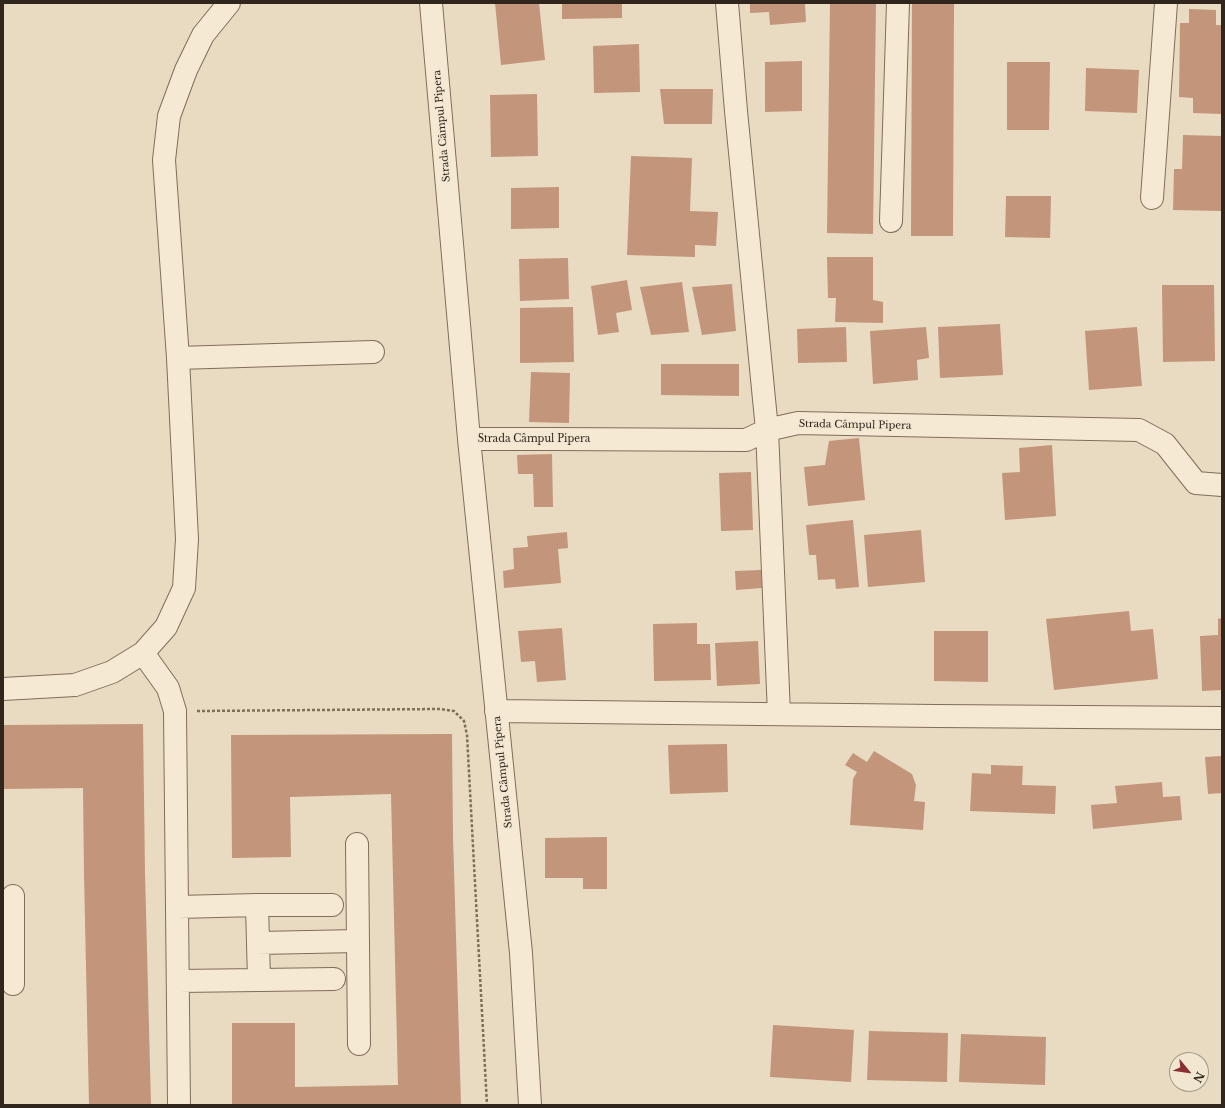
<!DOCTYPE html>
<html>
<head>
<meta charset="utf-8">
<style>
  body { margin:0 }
  #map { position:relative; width:1225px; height:1108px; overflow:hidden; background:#e9dbc1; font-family:"Libre Baskerville",serif }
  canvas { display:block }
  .frame { position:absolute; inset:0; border:4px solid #31261d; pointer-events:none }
  .north { position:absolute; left:1169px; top:1052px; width:40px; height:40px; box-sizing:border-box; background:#f1e6d0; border:1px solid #a49988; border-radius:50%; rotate:119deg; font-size:11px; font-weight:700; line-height:16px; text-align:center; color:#31261d }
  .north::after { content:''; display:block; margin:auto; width:14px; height:18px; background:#893035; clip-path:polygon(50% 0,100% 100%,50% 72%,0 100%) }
</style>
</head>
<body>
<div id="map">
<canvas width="1225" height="1108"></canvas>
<div class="frame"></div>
<div class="north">N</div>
</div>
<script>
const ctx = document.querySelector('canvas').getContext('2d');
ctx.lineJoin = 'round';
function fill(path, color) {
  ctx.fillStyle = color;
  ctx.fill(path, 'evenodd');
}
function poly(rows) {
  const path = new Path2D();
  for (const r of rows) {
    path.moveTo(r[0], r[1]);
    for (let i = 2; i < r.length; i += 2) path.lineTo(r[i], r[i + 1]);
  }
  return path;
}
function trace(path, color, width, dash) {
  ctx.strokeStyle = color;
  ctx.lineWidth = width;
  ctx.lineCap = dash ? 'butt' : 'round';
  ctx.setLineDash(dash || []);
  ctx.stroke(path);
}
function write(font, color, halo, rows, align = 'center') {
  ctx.font = font + ' "Libre Baskerville",serif';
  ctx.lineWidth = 3;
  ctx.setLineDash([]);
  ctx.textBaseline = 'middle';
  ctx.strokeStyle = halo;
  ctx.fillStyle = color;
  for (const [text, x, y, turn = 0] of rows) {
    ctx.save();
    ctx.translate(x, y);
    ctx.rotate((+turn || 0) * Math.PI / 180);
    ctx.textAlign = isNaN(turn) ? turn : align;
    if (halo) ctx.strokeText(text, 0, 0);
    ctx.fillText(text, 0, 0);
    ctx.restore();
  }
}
const building = poly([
  [495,3,539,3,545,60,501,65],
  [562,3,622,3,622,18,562,19],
  [750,3,805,3,806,22,770,25,769,12,750,13],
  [830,3,876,3,873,234,827,233],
  [912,3,954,3,953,236,911,236],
  [1189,9,1216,10,1216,25,1222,25,1222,114,1193,113,1193,98,1179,97,1180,23,1189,23],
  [639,44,640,92,594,93,593,46],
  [802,61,802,111,765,112,765,62],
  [1007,62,1050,62,1049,130,1007,130],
  [1086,68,1139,70,1137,113,1085,111],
  [660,89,713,89,712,124,664,124],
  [537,94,538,156,491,157,490,95],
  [1183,135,1222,136,1222,211,1173,210,1174,169,1182,169],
  [631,156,692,158,690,211,718,212,716,246,695,245,695,257,627,255],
  [559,187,559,228,511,229,511,188],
  [1006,196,1051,196,1050,238,1005,237],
  [827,257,873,257,873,300,883,302,883,323,835,322,836,298,828,298],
  [568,258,569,299,520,301,519,259],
  [627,280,632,310,616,313,619,332,598,335,591,286],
  [682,282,689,332,651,335,640,287],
  [732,284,736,331,702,335,692,287],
  [1162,285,1214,285,1215,361,1163,362],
  [573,307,574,362,520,363,520,308],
  [1000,324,1003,375,940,378,938,327],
  [846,327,847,362,798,363,797,329],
  [926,327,929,358,917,360,918,380,873,384,870,331],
  [1137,327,1142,386,1089,390,1085,331],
  [661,364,739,364,739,396,661,395],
  [531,372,570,373,569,423,529,422],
  [859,438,865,500,808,506,804,467,825,465,829,441],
  [1052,445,1056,516,1005,520,1002,473,1020,472,1019,448],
  [552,454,553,507,534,507,533,474,518,474,517,455],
  [751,472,753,530,721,531,719,473],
  [853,520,859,587,836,589,835,579,818,580,816,555,809,555,806,525],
  [921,530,925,582,868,587,864,535],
  [567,532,568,548,558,549,561,583,504,588,503,571,514,569,513,548,528,547,527,536],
  [761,570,762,588,736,590,735,571],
  [1129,611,1131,631,1153,629,1158,679,1054,690,1046,619],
  [1222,618,1222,690,1202,691,1200,636,1218,635,1218,619],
  [697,623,697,644,710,644,711,680,654,681,653,624],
  [562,628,566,680,537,682,535,661,521,662,518,631],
  [934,631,988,631,988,682,934,681],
  [758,641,760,684,717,686,715,643],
  [143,724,145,873,151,1105,89,1105,84,875,83,788,3,789,3,725],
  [452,734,453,836,461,1105,232,1105,232,1023,295,1023,295,1087,398,1085,391,794,290,797,291,857,232,858,231,735],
  [727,744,728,792,670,794,668,745],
  [874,751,912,774,916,785,914,801,925,802,923,830,850,825,853,779,857,772,845,765,853,753,867,762],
  [1222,756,1222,793,1208,794,1205,757],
  [991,765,1023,766,1022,785,1056,786,1055,814,970,811,972,773,991,774],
  [1162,782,1163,797,1180,796,1182,820,1093,829,1091,805,1117,803,1115,786],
  [607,837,607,889,583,889,583,878,545,878,545,838],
  [773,1025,854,1030,851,1082,770,1077],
  [869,1031,948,1033,947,1082,867,1080],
  [961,1034,1046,1037,1045,1085,959,1082]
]);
const path = poly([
  [197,711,440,709,454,711,464,721,467,735,487,1105]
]);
const minor = poly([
  [431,3,469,439,521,953,530,1105],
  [727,3,736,111,767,430,779,714],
  [1152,198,1166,3],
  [891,221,898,3],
  [178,358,373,352],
  [469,439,552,439,746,440,767,430,798,423,1139,430,1165,444,1196,483,1222,485],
  [143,653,168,688,175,711,179,1105],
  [3,689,75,685,112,672,143,653,166,627,184,588,187,539,178,358,164,160,169,116,186,70,203,35,229,3],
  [496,711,936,716,1222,718],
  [357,844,359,1044],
  [257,905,332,905],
  [178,907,257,905,258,943,259,980,178,981],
  [258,943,358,941],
  [259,980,334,979],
  [13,984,13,896]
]);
const streetNames = [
  ["Strada Câmpul Pipera",442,126,-95],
  ["Strada Câmpul Pipera",855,425,1],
  ["Strada Câmpul Pipera",534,439],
  ["Strada Câmpul Pipera",503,772,-96]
];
fill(building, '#c3957a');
trace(minor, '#806d5a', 24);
trace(path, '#806d5a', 2.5, [3, 2]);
trace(minor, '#f5e9d3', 22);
write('10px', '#31261d', '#f1e6d0', streetNames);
</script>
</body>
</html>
